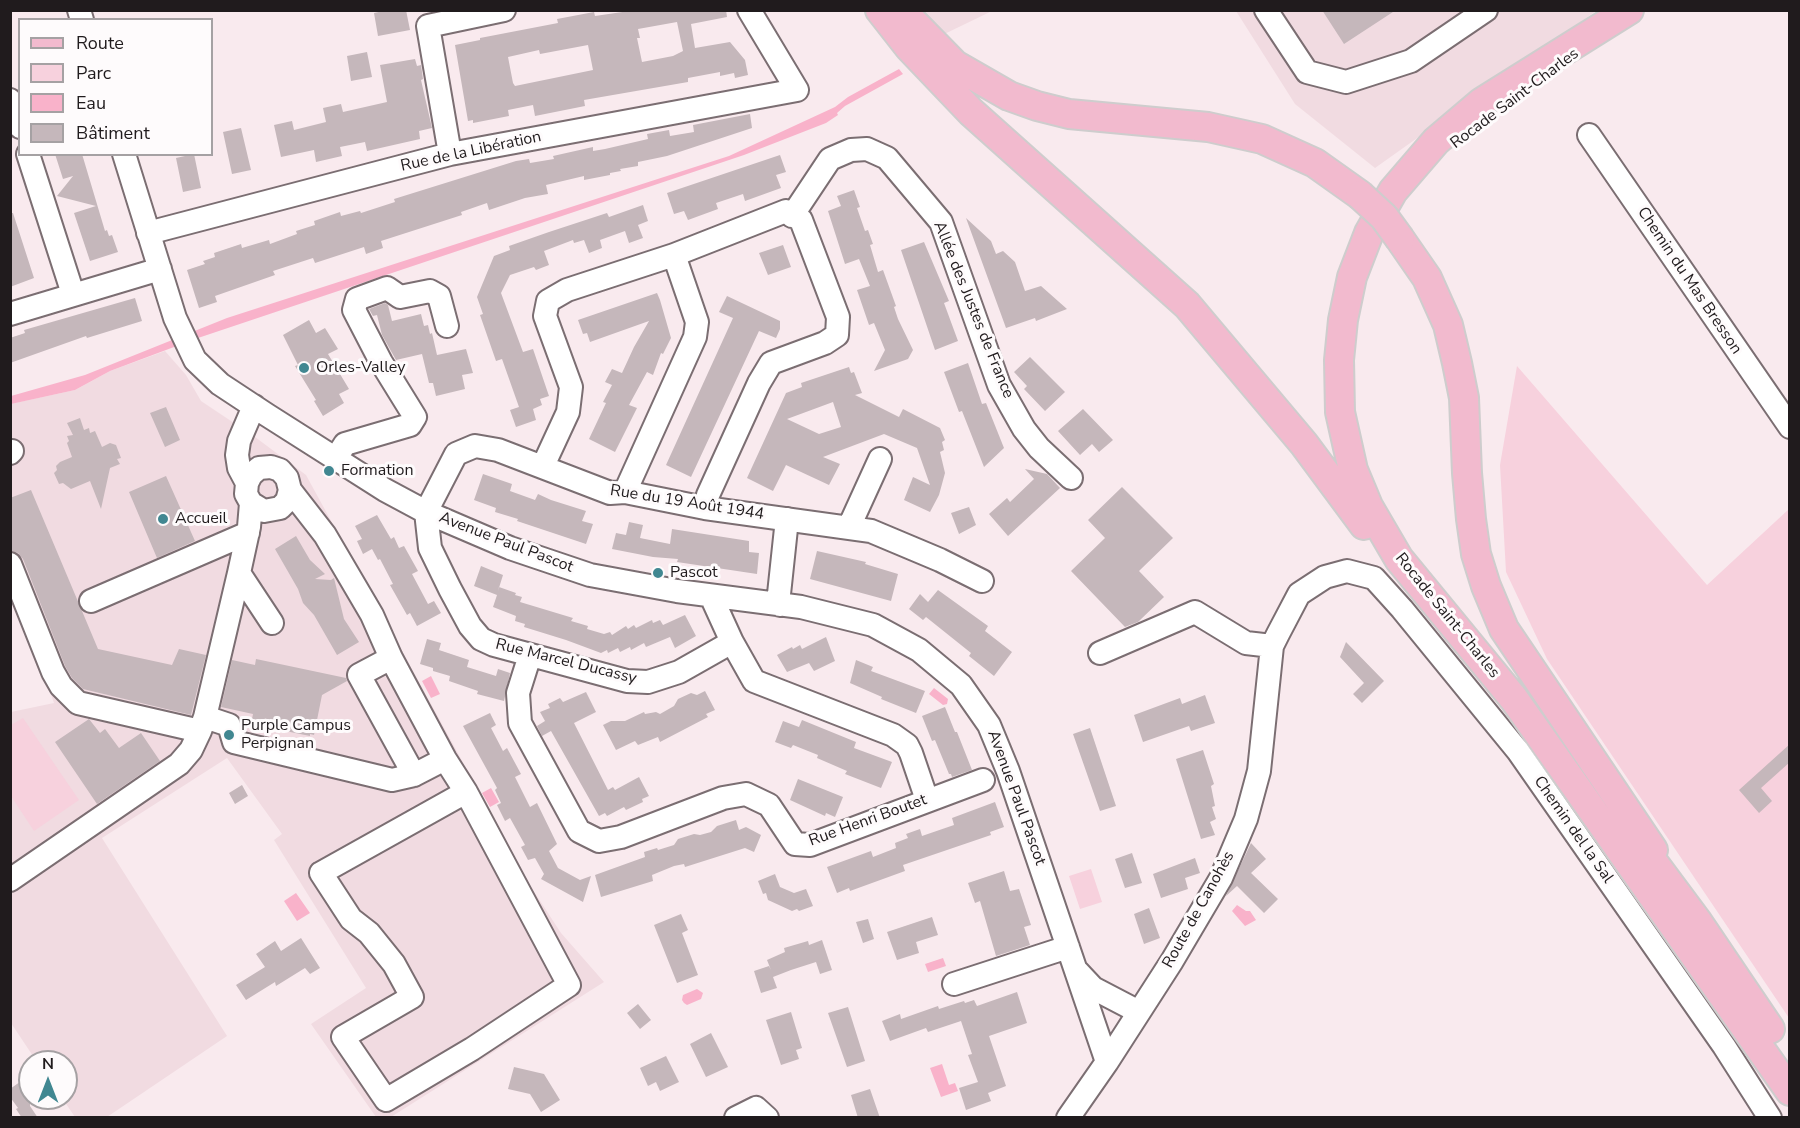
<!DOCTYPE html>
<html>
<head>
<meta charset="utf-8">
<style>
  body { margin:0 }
  #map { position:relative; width:1800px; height:1128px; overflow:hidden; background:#f9eaee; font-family:"Nunito Sans",sans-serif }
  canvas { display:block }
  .frame { position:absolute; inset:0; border:12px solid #201b1d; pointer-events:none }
  .legend { position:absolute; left:18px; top:18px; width:195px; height:138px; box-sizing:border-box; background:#fefbfc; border:2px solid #a5a1a3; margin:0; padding:8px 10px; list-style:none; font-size:18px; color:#201b1d }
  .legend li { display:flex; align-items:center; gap:12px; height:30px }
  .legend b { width:30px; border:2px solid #a5a1a3 }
  .north { position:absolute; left:18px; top:1050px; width:60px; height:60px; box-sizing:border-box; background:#fefbfc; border:2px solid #a5a1a3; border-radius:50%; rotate:0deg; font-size:16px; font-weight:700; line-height:24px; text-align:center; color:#201b1d }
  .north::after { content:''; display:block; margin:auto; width:21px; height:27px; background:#418791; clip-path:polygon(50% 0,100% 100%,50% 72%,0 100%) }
</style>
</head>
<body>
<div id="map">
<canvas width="1800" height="1128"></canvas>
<div class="frame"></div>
<ul class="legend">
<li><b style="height:8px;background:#f2bace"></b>Route</li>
<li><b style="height:16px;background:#f7d1dd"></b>Parc</li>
<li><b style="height:16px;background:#f9b2ca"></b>Eau</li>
<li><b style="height:16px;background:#c5b7bb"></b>Bâtiment</li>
</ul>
<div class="north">N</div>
</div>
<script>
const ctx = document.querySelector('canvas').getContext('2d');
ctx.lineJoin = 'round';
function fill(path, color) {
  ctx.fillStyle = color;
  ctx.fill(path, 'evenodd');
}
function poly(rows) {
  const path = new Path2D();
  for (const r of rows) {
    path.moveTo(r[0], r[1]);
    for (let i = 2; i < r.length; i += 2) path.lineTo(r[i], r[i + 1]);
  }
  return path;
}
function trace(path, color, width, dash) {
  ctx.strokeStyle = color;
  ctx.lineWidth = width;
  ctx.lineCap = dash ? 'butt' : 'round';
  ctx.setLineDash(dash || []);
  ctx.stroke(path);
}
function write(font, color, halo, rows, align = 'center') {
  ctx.font = font + ' "Nunito Sans",sans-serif';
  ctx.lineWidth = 6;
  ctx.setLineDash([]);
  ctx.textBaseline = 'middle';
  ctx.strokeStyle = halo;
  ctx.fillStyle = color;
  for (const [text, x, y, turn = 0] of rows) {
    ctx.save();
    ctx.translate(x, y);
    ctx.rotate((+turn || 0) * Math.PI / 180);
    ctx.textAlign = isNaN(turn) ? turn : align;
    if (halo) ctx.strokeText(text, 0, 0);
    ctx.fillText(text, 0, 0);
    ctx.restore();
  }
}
const built = poly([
  [914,11,992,11,932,40],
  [1236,11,1596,11,1375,168,1295,104],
  [165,351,186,375,201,401,255,437,306,475,531,887,561,933,604,982,391,1117,376,1117,311,1024,366,988,274,840,282,834,227,758,102,838,227,1036,107,1117,75,1117,62,1098,66,1098,66,1062,37,1062,11,1023,11,712,54,703,11,579,10,404,75,390,110,371]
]);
const green = poly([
  [1517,366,1707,585,1789,509,1789,1018,1547,659,1506,572,1500,465],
  [23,718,79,800,34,831,11,796,11,725],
  [1091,869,1102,902,1080,909,1069,876]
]);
const water = poly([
  [899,69,903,74,845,106,837,113,838,115,826,123,744,155,198,338,110,371,75,390,11,404,11,396,85,375,227,318,729,156,835,107,848,97],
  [431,676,440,694,431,698,422,681],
  [934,688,948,699,947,704,943,705,929,694],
  [491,788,499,802,490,807,482,793],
  [296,893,310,913,297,921,284,901],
  [1237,905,1246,911,1250,911,1256,920,1245,926,1232,911],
  [943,958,946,966,928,972,925,964],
  [697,989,703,993,701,999,687,1005,684,1003,682,1000,683,995],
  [942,1064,949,1085,955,1083,958,1091,941,1097,930,1068]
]);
const building = poly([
  [388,10,406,10,410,30,378,36,374,13],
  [636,10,726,10,727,17,691,24,695,48,730,42,745,60,748,75,735,78,734,73,720,76,720,72,688,78,688,82,584,100,585,106,535,116,533,105,508,110,509,116,473,123,473,120,468,121,455,45,480,40,480,38,558,23,557,19,594,12,595,16],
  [677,22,683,51,673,56,642,62,637,38,640,38,638,29],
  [588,45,593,70,515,86,513,83,508,57,539,50,540,54],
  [1322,10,1396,10,1344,44],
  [367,52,372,77,351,81,347,56],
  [415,59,417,66,421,65,423,79,421,80,432,128,419,131,420,139,367,151,365,142,340,147,342,156,316,162,314,150,281,157,274,125,292,121,294,130,326,122,323,108,341,104,343,112,387,102,380,65],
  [750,114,752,128,667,156,638,162,638,166,620,169,621,171,610,173,610,175,584,180,584,176,546,185,548,194,525,198,489,210,487,203,461,212,462,215,381,241,383,248,366,254,364,247,315,263,313,258,273,271,275,275,215,296,217,302,199,308,187,270,205,264,203,261,215,257,214,253,241,244,242,248,269,240,270,244,297,234,296,231,315,225,314,221,340,212,341,216,360,211,361,213,395,202,394,199,516,161,529,159,530,163,554,159,553,156,593,147,593,151,605,149,648,139,647,134,669,130,670,136,694,132,693,125],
  [241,128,251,170,232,174,223,132],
  [55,154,82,154,105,231,107,230,109,236,112,235,118,252,90,261,74,213,96,206,57,196,73,176,63,179],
  [194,154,201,188,183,192,176,158],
  [780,155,786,172,776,175,781,188,745,201,743,194,716,203,718,209,688,220,684,211,674,214,667,193],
  [854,190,860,207,857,208,865,231,868,230,873,244,870,245,878,272,883,270,896,306,894,307,898,319,913,350,908,359,874,371,885,350,874,323,869,325,857,290,870,286,859,259,845,264,828,211,841,206,837,196],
  [643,205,648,221,638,225,643,238,629,243,625,231,600,240,602,248,589,253,584,240,574,243,573,240,544,251,549,265,536,270,534,267,510,275,501,293,523,352,533,349,549,396,540,399,542,405,533,409,536,420,516,427,510,410,519,407,502,359,496,361,480,315,483,314,477,297,494,256,510,250,509,246,549,232,607,213,609,217],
  [10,213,13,213,34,278,10,287],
  [966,218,991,241,996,254,1003,251,1015,262,1025,291,1041,286,1067,309,1036,321,1035,318,1006,328],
  [924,242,949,301,944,303,958,341,935,350,901,250],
  [783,245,791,267,768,275,759,253],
  [657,293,660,300,671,338,663,354,661,353,653,375,647,372,629,405,637,408,615,452,589,439,606,403,603,402,612,385,605,382,612,369,622,373,634,347,649,321,590,342,587,333,583,334,578,320],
  [727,296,780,321,780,329,776,338,759,331,691,477,666,465,733,318,719,312],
  [135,298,142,321,87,338,86,336,10,363,10,338,25,333,24,330],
  [385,303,388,305,392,321,421,314,424,326,428,325,430,334,432,333,437,355,466,349,473,373,462,375,465,389,436,396,433,383,429,383,422,354,396,360,382,335,377,315,373,316,369,309],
  [309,320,316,333,325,328,338,349,328,354,349,389,339,394,344,403,323,416,314,401,316,400,295,366,298,365,283,335],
  [1030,357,1065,392,1045,411,1024,389,1027,386,1014,372],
  [968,363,982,404,986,403,1004,448,984,467,962,411,959,412,944,372],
  [849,367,851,373,854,372,862,393,855,395,899,417,903,409,940,428,945,440,942,442,944,450,940,452,945,473,939,495,930,512,904,500,913,477,930,485,917,448,884,434,823,457,840,464,829,485,786,465,773,491,747,478,786,393,802,387,801,383],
  [833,402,841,427,819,434,787,419],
  [166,407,180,440,165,447,150,413],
  [1083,409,1113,440,1099,452,1092,444,1080,455,1058,431],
  [80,418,84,430,89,428,90,433,95,431,102,447,110,443,116,445,121,458,117,459,120,464,110,468,101,509,90,481,71,489,63,483,59,484,54,473,57,470,56,466,60,462,72,457,67,443,69,441,67,436,73,435,67,423],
  [1025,469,1047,474,1060,488,1008,536,989,514,1007,498,1010,502,1034,479],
  [483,474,512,484,510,491,535,500,538,494,551,500,586,511,582,521,593,524,586,544,517,521,518,519,495,512,496,508,474,500],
  [166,476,195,541,157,558,129,492],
  [1122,487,1173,538,1139,571,1164,597,1138,622,1125,627,1071,571,1105,538,1088,520],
  [31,490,98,649,172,665,179,649,206,655,191,715,83,689,72,678,65,666,23,559,18,553,10,551,10,498],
  [969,507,976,525,959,534,951,513],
  [377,515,391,539,394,537,399,548,404,546,418,571,412,574,428,604,434,601,441,613,417,626,410,613,407,615,390,585,393,584,380,559,378,560,372,549,363,554,357,541,362,539,355,526],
  [629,522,643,525,640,538,670,544,672,529,749,541,749,552,759,553,757,574,677,562,678,559,653,557,612,549,616,533,626,535],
  [296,536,310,560,325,574,315,579,331,580,334,578,344,619,359,642,337,655,314,615,303,603,298,589,275,549],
  [817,551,866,562,865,564,898,574,891,601,810,579],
  [481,566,503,575,498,591,499,587,516,593,515,595,522,597,520,602,573,618,571,621,588,626,587,629,604,634,610,632,612,635,626,626,628,629,634,625,636,628,652,620,653,623,660,620,663,625,685,615,696,636,675,648,670,637,646,647,644,643,631,650,630,647,620,652,618,648,608,653,607,650,601,653,566,640,524,627,525,624,515,621,516,616,493,607,497,595,474,586],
  [938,590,988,626,985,631,1012,652,994,676,969,656,971,653,926,617,923,620,909,609,920,594,928,602],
  [826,637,835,661,814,671,809,663,787,672,777,655,792,647,793,649,800,645,802,649],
  [427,639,441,643,439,650,469,660,467,667,496,676,498,669,510,673,504,701,477,694,478,691,449,681,450,676,433,671,433,668,420,664],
  [1346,642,1384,681,1362,703,1353,694,1364,683,1340,657],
  [256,659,346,678,347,681,322,695,314,735,310,734,310,736,251,724,253,714,221,707,232,660,255,665],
  [856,660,873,667,871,671,925,691,916,713,881,699,882,697,850,683],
  [705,691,715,710,706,714,708,717,660,742,658,737,638,745,635,741,616,750,603,725,611,721,625,721,644,712,645,714,656,712,660,714,674,706,678,699,691,693,697,695],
  [586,692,596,712,574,723,608,790,613,787,615,790,639,777,649,796,642,799,643,802,626,810,624,807,607,816,605,813,599,816,551,731,542,736,537,726,545,721,540,712,550,708,548,704,560,698,563,702],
  [1205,695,1215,723,1191,731,1189,726,1143,742,1134,715,1180,698,1182,704],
  [945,707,955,732,957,732,972,770,952,777,951,774,949,774,935,740,932,741,922,716],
  [490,713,496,725,491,728,503,751,507,748,521,774,515,777,530,807,537,803,557,844,549,851,558,868,580,880,591,876,583,902,541,879,544,874,535,858,528,860,521,847,525,845,510,818,505,821,497,805,501,803,495,790,497,788,463,726],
  [89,719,100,733,105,729,119,748,141,733,160,761,97,804,55,742],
  [802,720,856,742,854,748,892,762,881,788,845,774,847,771,817,758,818,755,793,745,791,748,775,742,783,721,799,727],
  [1090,728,1116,806,1100,811,1073,734],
  [1790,744,1790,762,1761,788,1772,801,1759,813,1739,790],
  [1203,750,1214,784,1211,786,1215,806,1212,807,1216,819,1210,822,1215,835,1201,839,1176,759],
  [798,779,843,797,835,817,826,813,825,816,790,800],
  [242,785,248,796,235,804,229,793],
  [995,802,1004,827,990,832,991,835,903,865,905,871,850,891,849,888,837,893,827,867,871,851,873,857,896,848,895,843,908,838,906,834,920,829,922,836,954,825,952,818],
  [736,820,739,830,746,827,761,835,754,852,745,848,685,867,684,864,674,866,652,875,653,881,601,897,595,875,645,857,644,852,657,848,658,850,674,845,678,839,694,834,700,835,711,832,717,826],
  [1251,843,1266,859,1251,873,1278,899,1264,913,1237,886,1226,896],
  [1132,853,1142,883,1125,888,1115,859],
  [1195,858,1200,873,1185,878,1188,889,1161,898,1153,874],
  [1004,871,1010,891,1019,889,1031,925,1024,927,1030,945,996,956,980,901,975,903,968,883],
  [775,874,780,887,794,893,806,889,813,906,799,911,797,909,792,911,768,900,766,893,763,894,758,881],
  [1149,908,1160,938,1144,944,1134,914],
  [681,914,688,930,682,933,698,975,677,983,654,925],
  [932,917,938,935,916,942,919,953,897,960,887,932],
  [868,919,874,939,863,943,856,922],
  [301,938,320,968,310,974,305,968,276,986,275,982,246,1000,236,985,265,967,256,954,275,941,281,951],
  [822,940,832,970,820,974,816,962,791,970,773,977,777,988,761,993,754,971,769,966,771,970,767,960,785,952,784,948,808,941,809,945],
  [1017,992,1027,1023,989,1036,1006,1086,988,1093,991,1101,966,1110,959,1088,978,1082,968,1055,972,1054,961,1021,928,1032,926,1028,890,1041,882,1021,900,1014,901,1019,938,1006,939,1009,964,1001,965,1003,974,1000,977,1006],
  [638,1004,651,1020,640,1029,627,1013],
  [848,1007,865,1061,847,1067,828,1013],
  [791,1012,802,1048,796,1050,799,1059,781,1065,766,1020],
  [711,1033,728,1067,706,1077,690,1044],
  [666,1056,679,1082,660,1091,656,1082,648,1086,640,1068],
  [514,1067,544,1074,560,1100,541,1112,530,1094,508,1089],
  [24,1079,30,1088,30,1106,38,1118,22,1118,16,1109,18,1108,10,1097,10,1089],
  [870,1089,880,1118,858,1118,851,1095]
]);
const minor = poly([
  [79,10,82,20],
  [1266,10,1307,72,1346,82,1411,61,1486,10],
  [10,100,20,127],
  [1589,135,1790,427],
  [28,154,73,294],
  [124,154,175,318,195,360,220,384,267,415,385,490,426,512,510,548,590,575,677,591,801,607,873,625,919,650,961,685,989,725,1008,771,1107,1062],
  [450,154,428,26,504,10],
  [792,216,830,159,851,150,867,149,887,158,941,222,999,385,1024,429,1039,448,1071,478],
  [148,233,450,154,797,90,749,10],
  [10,314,160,269],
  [10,453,12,451],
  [336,458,345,444,410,425,415,417,381,362,354,310,357,299,387,288,400,297,430,291,439,296,447,326],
  [543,466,568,412,571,387,545,316,548,301,567,290,674,255,786,211,801,220,838,317,837,335,825,343,771,363,759,383,708,495,705,508],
  [247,483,251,475,259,468,271,467,280,470,287,478,290,490,287,501,280,508,264,511,251,503,246,494,247,483,239,468,237,455,239,441,254,406],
  [290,490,325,535,372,615,391,658,445,759,466,792,569,985,472,1049,386,1100,343,1037,412,997,394,964,369,933,351,919,321,873,466,792],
  [625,492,695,337,697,322,674,255],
  [849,527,880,459],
  [10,564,53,672,61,686,78,703,200,731,205,717,239,573,249,527,251,503],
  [239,573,272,623],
  [711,596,732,642,679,672,648,682,627,681,494,645,481,639,470,626,450,589,430,548,426,512,456,454,475,446,498,450,610,493,625,492,705,508,871,531,940,560,982,581],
  [91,601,248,533],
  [780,605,779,594,787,519],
  [732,642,754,681,893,735,907,745,911,753,927,800],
  [1100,653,1195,612,1246,643,1272,646],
  [530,655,518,693,520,723,579,831,599,841,621,837,723,798,746,794,769,805,795,844,810,845,983,780],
  [391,658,359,675,414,775],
  [205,717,229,725,234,742,392,780,414,775,445,759],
  [10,880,179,764,191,750,200,731],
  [1078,972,1093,988,1139,1012],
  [954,984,1068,947],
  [736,1118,756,1108,767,1118],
  [1068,1118,1107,1062,1172,961,1221,878,1246,819,1259,771,1272,646,1278,634,1299,594,1325,577,1347,571,1374,578,1402,609,1518,751,1724,1046,1770,1118]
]);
const major = poly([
  [880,10,909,47,971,112,1187,305,1304,444,1364,525],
  [1629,10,1482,102,1436,141,1393,191,1369,233,1352,277,1343,320,1339,360,1340,412,1353,470,1368,506,1399,559,1514,699,1790,1091],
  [903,12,955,65,1009,96,1037,106,1069,114,1208,127,1262,139,1315,163,1360,195],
  [1400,239,1427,278,1448,325,1457,363,1464,398,1467,473,1471,519,1476,554,1486,586,1504,629,1653,850],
  [1636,839,1697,921,1770,1029]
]);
const majorBridge = poly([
  [1360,195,1384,217,1400,239]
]);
const markers = [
  [304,368,6,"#418791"],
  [329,471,6,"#418791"],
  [163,519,6,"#418791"],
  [658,573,6,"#418791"],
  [229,735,6,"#418791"]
];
const streetNames = [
  ["Rocade Saint-Charles",1515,99,-37],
  ["Rue de la Libération",471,152,-12],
  ["Chemin du Mas Bresson",1689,281,56],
  ["Allée des Justes de France",973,310,68],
  ["Rue du 19 Août 1944",687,503,9],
  ["Avenue Paul Pascot",506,543,21],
  ["Rocade Saint-Charles",1447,616,51],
  ["Rue Marcel Ducassy",566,662,14],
  ["Avenue Paul Pascot",1016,798,70],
  ["Rue Henri Boutet",868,821,-20],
  ["Chemin del la Sal",1573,830,55],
  ["Route de Canohès",1199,910,-61]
];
const poiNames = [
  ["Orles-Valley",316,368],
  ["Formation",341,471],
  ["Accueil",175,519],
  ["Pascot",670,573],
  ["Purple Campus",241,726],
  ["Perpignan",241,744]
];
fill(built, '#f1dbe1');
fill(green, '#f7d1dd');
fill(water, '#f9b2ca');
fill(building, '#c5b7bb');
trace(minor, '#7b6e72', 26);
trace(major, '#cecdcd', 32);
trace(minor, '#fff', 22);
trace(major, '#f2bace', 28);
trace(majorBridge, '#cecdcd', 32, []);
trace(majorBridge, '#f2bace', 28);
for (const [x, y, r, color] of markers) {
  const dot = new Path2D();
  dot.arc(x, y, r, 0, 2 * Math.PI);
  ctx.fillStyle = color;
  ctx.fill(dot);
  trace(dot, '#fefbfc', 2);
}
write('16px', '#201b1d', '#fefbfc', streetNames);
write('16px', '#201b1d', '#fefbfc', poiNames, 'left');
</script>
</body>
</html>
